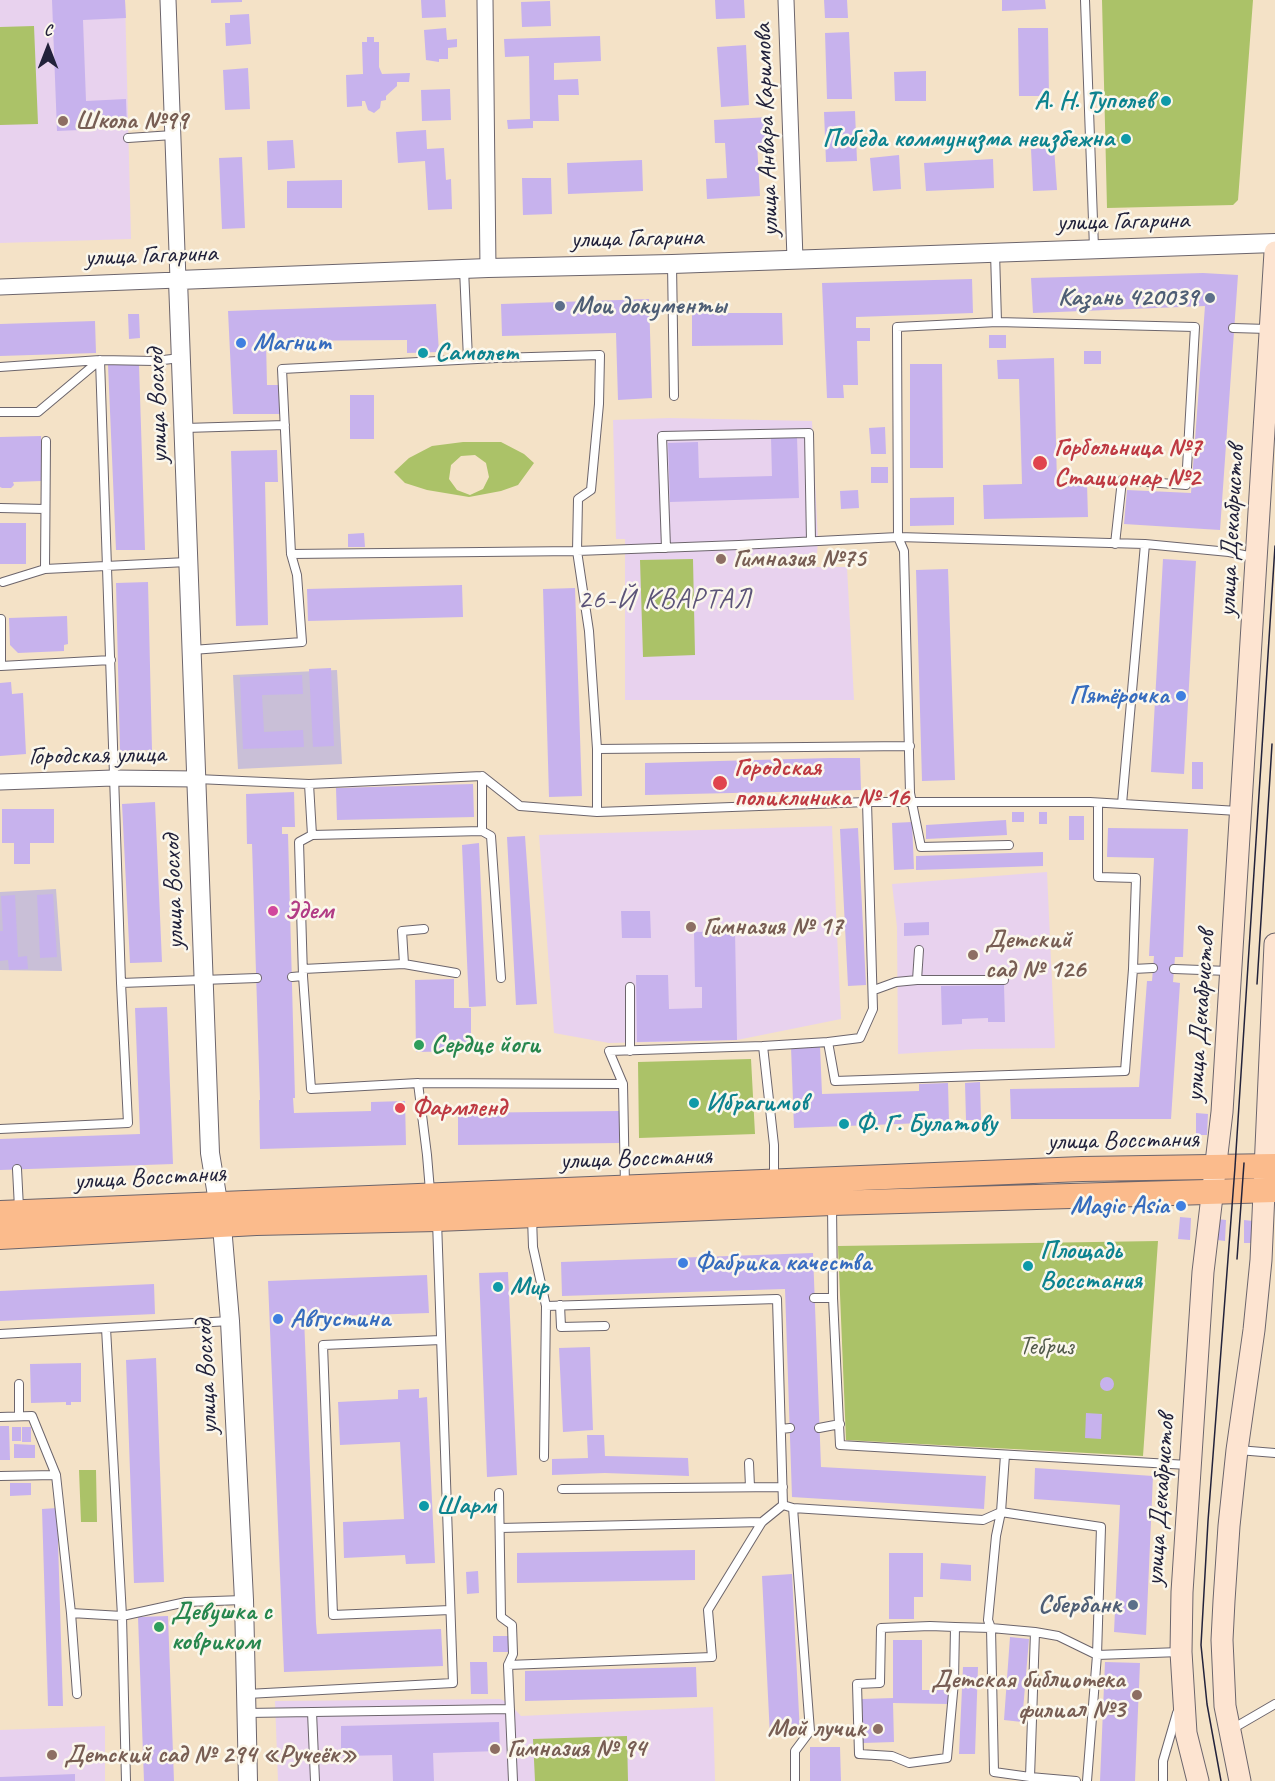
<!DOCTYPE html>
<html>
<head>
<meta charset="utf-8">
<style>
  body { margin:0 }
  #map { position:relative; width:1275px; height:1781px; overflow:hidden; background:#f4e2c7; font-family:Caveat,sans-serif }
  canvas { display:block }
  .north { position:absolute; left:18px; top:18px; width:60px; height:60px; -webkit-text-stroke:4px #fbf7ec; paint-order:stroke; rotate:0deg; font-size:16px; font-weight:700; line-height:24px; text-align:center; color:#22223b }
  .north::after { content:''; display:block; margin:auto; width:21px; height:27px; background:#22223b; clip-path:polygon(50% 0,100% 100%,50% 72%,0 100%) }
</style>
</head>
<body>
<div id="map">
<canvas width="1275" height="1781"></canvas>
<div class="north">С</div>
</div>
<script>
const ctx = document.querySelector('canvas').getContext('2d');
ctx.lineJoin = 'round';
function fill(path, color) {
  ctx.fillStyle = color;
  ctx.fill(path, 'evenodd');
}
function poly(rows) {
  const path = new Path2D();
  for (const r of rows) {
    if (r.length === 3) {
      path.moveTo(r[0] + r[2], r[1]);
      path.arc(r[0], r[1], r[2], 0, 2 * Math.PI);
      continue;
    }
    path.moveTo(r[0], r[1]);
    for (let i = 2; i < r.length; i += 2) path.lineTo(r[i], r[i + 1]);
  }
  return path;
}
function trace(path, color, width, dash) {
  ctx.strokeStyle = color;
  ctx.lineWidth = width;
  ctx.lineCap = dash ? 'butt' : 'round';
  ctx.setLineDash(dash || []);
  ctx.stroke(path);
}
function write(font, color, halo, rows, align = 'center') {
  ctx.font = font + ' Caveat,sans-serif';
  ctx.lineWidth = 5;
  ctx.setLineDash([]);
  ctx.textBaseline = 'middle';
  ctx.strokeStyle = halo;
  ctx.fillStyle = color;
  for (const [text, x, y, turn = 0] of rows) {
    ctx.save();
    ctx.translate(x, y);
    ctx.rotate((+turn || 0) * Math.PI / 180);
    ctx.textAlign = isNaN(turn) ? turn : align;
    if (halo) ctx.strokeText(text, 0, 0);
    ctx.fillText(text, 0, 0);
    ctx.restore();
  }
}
const built = poly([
  [0,0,125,0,131,239,0,243],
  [669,418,812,421,818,541,816,567,847,567,854,700,625,700,625,539,616,539,613,420],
  [832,826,841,1019,737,1040,609,1043,554,1033,539,835],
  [1047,872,1055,1048,976,1049,898,1054,897,927,892,884],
  [500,1699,509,1703,521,1716,713,1707,715,1781,278,1781,275,1701],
  [105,1726,105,1781,0,1781,0,1730]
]);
const industrial = poly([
  [337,670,342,764,238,769,233,675],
  [56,889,62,971,0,970,0,892]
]);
const green = poly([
  [1102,0,1253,0,1238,200,1233,205,1107,208],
  [34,26,38,124,0,125,0,27],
  [463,442,501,442,524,454,534,463,518,485,501,491,469,497,427,490,405,483,394,472,409,458,432,446],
  [475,455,486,463,489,477,483,489,470,495,457,490,449,479,451,465,461,456],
  [693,559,695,655,643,657,640,560],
  [751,1059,755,1134,639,1138,638,1062],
  [1158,1241,1143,1456,846,1440,838,1246],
  [79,1470,96,1470,97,1522,81,1522],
  [627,1736,628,1781,535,1781,533,1739]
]);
const building = poly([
  [52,0,125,0,126,18,83,20,86,101,126,99,127,128,57,131],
  [211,0,242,0,242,2,211,3],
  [421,0,445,0,446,17,422,18],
  [715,0,744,0,745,18,716,19],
  [824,0,847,0,848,18,825,18],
  [1002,0,1045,0,1046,9,1002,11],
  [550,1,551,26,522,27,521,2],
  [249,14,251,44,226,46,225,23,230,23,230,15],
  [446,28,447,40,457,39,457,47,448,48,448,59,439,59,439,62,426,60,424,30],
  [1018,28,1048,28,1049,96,1019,96],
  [849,32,852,99,827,99,825,33],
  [600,36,601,61,554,63,554,80,578,79,579,95,558,95,559,121,533,121,533,128,508,129,507,120,530,119,529,56,505,57,504,39],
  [367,37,374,37,374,42,379,42,379,67,382,74,410,73,409,82,397,82,397,86,386,96,386,100,381,101,380,108,374,113,368,110,365,101,362,101,362,106,347,107,346,75,363,74,362,42,367,42],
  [746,45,749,105,721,107,717,47],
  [248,68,250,109,225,110,223,70],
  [926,71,926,101,895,101,894,72],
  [450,89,451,120,422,121,421,90],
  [855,111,857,161,826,162,824,112],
  [770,117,771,142,757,143,760,196,707,199,706,179,727,178,725,143,715,143,714,120],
  [426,130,427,149,444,148,446,180,451,179,452,209,428,210,425,161,398,163,396,132],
  [293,140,295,168,268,170,267,141],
  [1054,147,1057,190,1033,191,1031,149],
  [899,155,901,189,873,191,870,158],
  [242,157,245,228,222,229,219,158],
  [993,159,994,188,926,191,924,163],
  [642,160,643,191,568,194,567,163],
  [522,178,551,178,552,214,523,215],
  [342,180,342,208,287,208,287,181],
  [1203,273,1238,275,1220,530,1124,524,1127,490,1191,493,1205,306,1033,313,1031,278],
  [972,279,973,313,856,317,856,328,870,328,870,341,857,341,858,385,843,385,844,398,827,398,822,283],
  [649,299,652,398,618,400,616,333,502,336,501,304],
  [436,304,439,352,407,353,407,340,266,341,267,385,280,385,282,414,233,414,228,311],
  [692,313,782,313,783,345,692,346],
  [128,314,139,314,140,338,129,339],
  [95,321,96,353,0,356,0,324],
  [989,335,1006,335,1006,348,989,348],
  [1084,351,1101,351,1101,364,1084,364],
  [1054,358,1057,484,1087,484,1088,517,984,519,983,485,1022,484,1019,379,998,379,997,360],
  [910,364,942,364,943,468,910,468],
  [108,365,139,365,145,550,116,550],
  [350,395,374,395,374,439,350,439],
  [885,427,886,454,871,454,869,428],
  [41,436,42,481,13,482,14,485,11,488,2,488,0,487,0,437],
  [797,437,799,498,670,502,668,443,698,442,699,478,772,476,771,438],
  [277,450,278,482,265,482,268,625,236,626,231,451],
  [871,467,888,467,888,483,871,483],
  [858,490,859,508,841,509,840,491],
  [954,497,954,525,910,526,910,498],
  [0,523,26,523,26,564,0,564],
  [364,533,365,547,348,547,348,534],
  [1163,559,1196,561,1184,774,1151,772],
  [948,569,955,780,922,781,916,570],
  [148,582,152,750,120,751,116,583],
  [462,585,463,617,308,621,307,589],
  [575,588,582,796,549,797,543,589],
  [67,616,68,644,64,645,64,651,18,653,10,645,9,618],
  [331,668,334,746,313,747,309,669],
  [302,675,303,694,262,695,264,732,303,730,304,747,243,749,240,677],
  [11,682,12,694,23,693,26,754,0,756,0,683],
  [830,758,860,758,861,790,645,795,645,763],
  [1192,762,1203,762,1203,789,1192,789],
  [473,784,474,817,337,820,336,788],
  [294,792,295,827,282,827,282,834,288,834,295,1098,293,1098,294,1113,371,1111,371,1102,405,1101,406,1145,260,1149,259,1100,260,1100,252,844,247,844,246,794],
  [155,802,162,962,130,963,122,804],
  [2,809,54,809,54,843,30,843,30,864,14,864,14,843,2,843],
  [1012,812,1024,812,1024,822,1012,822],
  [1039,812,1047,812,1047,824,1039,824],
  [1069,816,1084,816,1084,840,1069,840],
  [1006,820,1007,835,926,839,926,825],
  [912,822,914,869,894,870,892,823],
  [858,828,866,985,848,986,840,829],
  [1108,828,1188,829,1183,957,1175,957,1173,982,1180,983,1171,1119,1011,1119,1010,1089,1139,1087,1147,981,1152,981,1154,956,1149,956,1154,858,1107,857],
  [525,836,537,1004,516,1005,507,837],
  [479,843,486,1006,469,1007,462,845],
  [1043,852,1043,866,916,870,916,856],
  [53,894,57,957,40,958,37,895],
  [15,895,18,957,27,956,28,969,9,970,8,960,0,961,0,931,3,931,1,896],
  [621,911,650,911,651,938,622,938],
  [929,922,929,935,904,936,904,923],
  [735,931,737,1040,637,1042,636,975,668,975,669,1009,702,1008,702,987,695,987,694,932],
  [454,979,454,1008,471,1008,471,1051,416,1052,415,980],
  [1004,985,1005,1022,988,1022,988,1018,962,1019,962,1024,942,1025,941,986],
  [167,1007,173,1164,0,1170,0,1139,140,1134,135,1008],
  [820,1046,822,1094,919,1091,919,1084,948,1083,949,1122,794,1128,791,1047],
  [980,1082,981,1120,966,1120,965,1083],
  [619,1111,619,1143,458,1145,458,1113],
  [1196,1113,1208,1114,1207,1135,1196,1135],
  [1180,1217,1191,1218,1190,1240,1178,1239],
  [1217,1219,1226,1220,1225,1241,1217,1240],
  [1244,1220,1253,1221,1252,1243,1244,1243],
  [813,1253,821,1467,986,1476,984,1509,792,1497,785,1289,562,1296,561,1262],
  [508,1272,517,1475,487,1477,479,1273],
  [427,1275,429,1313,304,1317,316,1623,317,1634,441,1629,443,1666,284,1672,268,1281],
  [154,1284,155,1314,0,1321,0,1291],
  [590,1347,593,1430,563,1432,559,1348],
  [156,1358,164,1582,134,1583,126,1360],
  [81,1363,81,1402,71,1402,71,1405,66,1405,66,1402,31,1403,30,1364],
  [1107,1384,7],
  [419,1389,419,1398,427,1397,435,1563,406,1564,405,1555,344,1558,343,1522,404,1519,400,1442,340,1445,338,1402,398,1399,398,1390],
  [1086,1413,1102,1414,1101,1439,1085,1438],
  [0,1426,9,1426,10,1460,0,1460],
  [12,1427,21,1427,21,1441,12,1441],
  [22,1427,31,1427,31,1442,22,1442],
  [587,1435,604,1435,605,1456,688,1458,689,1476,605,1473,552,1475,552,1459,588,1458],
  [14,1444,35,1445,35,1458,14,1458],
  [1035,1468,1153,1476,1146,1635,1114,1632,1120,1505,1034,1499],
  [10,1483,31,1483,31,1495,10,1496],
  [57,1508,63,1706,48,1706,42,1509],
  [695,1550,695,1580,517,1583,517,1553],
  [889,1553,923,1553,923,1597,914,1597,914,1619,889,1619],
  [941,1563,971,1565,971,1581,940,1579],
  [478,1571,479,1593,467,1594,466,1572],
  [792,1574,800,1734,770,1736,762,1576],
  [168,1616,174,1781,144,1781,138,1617],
  [493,1636,508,1636,508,1652,493,1652],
  [1010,1637,1029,1639,1022,1722,1004,1720],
  [893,1640,922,1640,922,1690,948,1690,948,1704,893,1703,894,1742,863,1743,862,1699,893,1698],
  [470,1662,487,1662,488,1694,471,1694],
  [1105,1662,1140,1663,1135,1781,1100,1781],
  [696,1667,697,1697,525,1701,525,1671],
  [963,1667,978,1667,975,1754,959,1754],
  [499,1722,500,1751,433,1753,434,1781,393,1781,392,1755,341,1756,341,1726],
  [810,1747,840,1747,841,1781,810,1781],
  [75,1774,75,1781,0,1781,0,1777]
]);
const service = poly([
  [1085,0,1094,248],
  [128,138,173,135],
  [995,252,997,322],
  [672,264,674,396],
  [464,269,468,359],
  [1233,328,1268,329],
  [100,360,121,983],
  [0,367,100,360,155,361,180,358],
  [0,412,38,412,100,360],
  [185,428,285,425],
  [0,508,45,509],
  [666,548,662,436,809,433,811,541],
  [45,569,46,441],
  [3,582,45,569,187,562],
  [1,619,1,666,111,660],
  [192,650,302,642,297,575,291,554],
  [597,749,910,746],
  [482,776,520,806,597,812,867,802,1090,802,1238,811],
  [197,779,309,784,482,776,482,831],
  [1122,804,1145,544],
  [597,812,597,749,589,631,577,551,578,499,591,490,599,404,600,355,497,358,282,369,291,554,577,551,739,545,898,537,897,327,997,322,1195,327,1186,485,1122,480,1115,544],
  [312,835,482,831,491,836,501,978],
  [1009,845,921,847,910,793,904,551,898,537,1145,544,1229,552,1253,557],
  [404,964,402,931,424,929],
  [303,969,404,964,456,973],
  [1133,969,1153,968],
  [1174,969,1229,971],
  [303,976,311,1089,418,1083,427,1155,430,1191],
  [292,977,303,976,299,842,312,835,309,784],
  [917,980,919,950],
  [630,987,630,1051],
  [874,990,896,982,917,980,1004,980],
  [828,1042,835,1081,1125,1071,1133,969,1136,878,1098,877,1098,803],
  [418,1083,623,1084],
  [0,1129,128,1123,121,983,257,978],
  [17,1169,19,1208],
  [774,1178,774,1145,763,1046,828,1042,860,1038,873,1009,867,802],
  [625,1186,623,1084,609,1051,763,1046],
  [832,1205,833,1298,840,1445,1188,1465],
  [532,1217,533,1247,546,1306,777,1299,783,1505,793,1508,983,1520,1001,1512,1101,1527,1097,1655,1087,1781],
  [814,1298,833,1298],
  [560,1305,561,1327,605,1326],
  [230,1321,106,1328,122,1616,186,1602,243,1600],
  [0,1334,106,1328],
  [441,1340,323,1345,333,1615,450,1610],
  [19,1384,19,1416],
  [0,1417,32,1416,56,1475],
  [819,1428,840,1424],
  [781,1429,790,1428],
  [1238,1450,1275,1453],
  [1005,1455,1001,1512,996,1536,988,1620,991,1628,1035,1632,1058,1636,1097,1655,1180,1652],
  [544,1457,546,1306],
  [749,1463,750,1487],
  [0,1476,56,1475,71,1613,122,1616,126,1781],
  [562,1489,783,1487],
  [499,1493,501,1617,512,1625,513,1654,508,1665,513,1781],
  [793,1508,810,1731,795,1751,795,1781],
  [500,1528,762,1522],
  [71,1613,77,1694],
  [955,1627,954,1682,947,1758,909,1763,892,1756,859,1754,857,1684,880,1683,881,1628,930,1626,955,1627,991,1628,994,1772,1030,1777],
  [1035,1632,1030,1777,1076,1781],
  [508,1665,712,1657,708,1610,762,1522,783,1505],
  [247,1694,453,1683,437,1221],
  [312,1712,315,1781],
  [247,1713,510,1709],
  [1232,1729,1275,1704],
  [1163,1781,1163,1761,1177,1713]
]);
const minor = poly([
  [485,0,488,268],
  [786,0,795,259],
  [0,287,178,280,168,0],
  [0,782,113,778,196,779]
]);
const tertiary = poly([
  [248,1781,244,1600,230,1321,222,1226,210,1153,178,280,488,268,672,264,1275,243]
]);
const secondary = poly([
  [1198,1781,1186,1733,1181,1652,1182,1592,1203,1272,1222,1112,1275,252],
  [1240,1781,1225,1706,1222,1640,1224,1601,1229,1526,1237,1450,1254,1330,1261,1260,1275,944]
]);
const primary = poly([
  [0,1213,1082,1169,1275,1166],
  [0,1237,256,1223,437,1219,832,1203,1275,1190]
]);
const tram = poly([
  [1257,984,1272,744],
  [1237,1259,1244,1163],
  [1221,1781,1207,1704,1201,1645,1208,1521,1235,1167,1275,546]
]);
const markers = [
  [1166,101,6,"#0f9aa8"],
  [63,121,6,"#8d6e63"],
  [1126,139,6,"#0f9aa8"],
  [1210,298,6,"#5c6f8a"],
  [560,306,6,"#5c6f8a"],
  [241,343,6,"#3f7fe0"],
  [423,353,6,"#0f9aa8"],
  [1040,463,8,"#e0444e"],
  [721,559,6,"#8d6e63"],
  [1181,696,6,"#3f7fe0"],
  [720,783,8,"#e0444e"],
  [273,911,6,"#d1479c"],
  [691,927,6,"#8d6e63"],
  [973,955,6,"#8d6e63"],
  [419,1045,6,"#2e9e5b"],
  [694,1103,6,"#0f9aa8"],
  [400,1108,6,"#e0444e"],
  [844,1124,6,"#0f9aa8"],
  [1181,1206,6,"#3f7fe0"],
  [683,1263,6,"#3f7fe0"],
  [1028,1266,6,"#0f9aa8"],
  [498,1287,6,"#0f9aa8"],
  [278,1319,6,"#3f7fe0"],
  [424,1506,6,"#0f9aa8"],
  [1133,1605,6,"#5c6f8a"],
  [159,1627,6,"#2e9e5b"],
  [1137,1695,6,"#8d6e63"],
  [878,1729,6,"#8d6e63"],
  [495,1749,6,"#8d6e63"],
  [52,1755,6,"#8d6e63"]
];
const cultureNames = [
  ["А. Н. Туполев",1154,101,"right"],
  ["Победа коммунизма неизбежна",1114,139,"right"],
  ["Самолет",435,353],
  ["Ибрагимов",706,1103],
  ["Ф. Г. Булатову",856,1124],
  ["Площадь",1040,1251],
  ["Восстания",1040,1281],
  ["Мир",510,1287],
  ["Шарм",436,1506]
];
const educationNames = [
  ["Школа №99",75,121],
  ["Гимназия №75",733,559],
  ["Гимназия № 17",703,927],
  ["Детский",985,940],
  ["сад № 126",985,970],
  ["Детская библиотека",1125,1680,"right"],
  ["филиал №3",1125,1710,"right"],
  ["Мой лучик",866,1729,"right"],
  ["Гимназия № 94",507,1749],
  ["Детский сад № 294 «Ручеёк»",64,1755]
];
const streetNames = [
  ["улица Анвара Каримова",767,130,-92],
  ["улица Гагарина",1123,222,-1],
  ["улица Гагарина",637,239,-1],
  ["улица Гагарина",151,256,-2],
  ["улица Восход",158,406,-92],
  ["улица Декабристов",1232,531,-87],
  ["Городская улица",97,756,-1],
  ["улица Восход",174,892,-92],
  ["улица Декабристов",1201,1016,-86],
  ["улица Восстания",1123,1141,-1],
  ["улица Восстания",636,1159,-2],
  ["улица Восстания",150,1178,-3],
  ["улица Восход",207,1377,-93],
  ["улица Декабристов",1161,1500,-86]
];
const serviceNames = [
  ["Казань 420039",1198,298],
  ["Мои документы",572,306,"left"],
  ["Сбербанк",1121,1605]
];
const shopNames = [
  ["Магнит",253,343],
  ["Пятёрочка",1169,696,"right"],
  ["Magic Asia",1169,1206,"right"],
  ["Фабрика качества",695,1263],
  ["Августина",290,1319]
];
const healthNames = [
  ["Горбольница №7",1054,448],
  ["Стационар №2",1054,478],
  ["Городская",734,768],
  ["поликлиника № 16",734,798],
  ["Фармленд",412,1108]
];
const hotelNames = [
  ["Эдем",285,911]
];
const leisureNames = [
  ["Сердце йоги",431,1045],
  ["Девушка с",171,1612],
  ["ковриком",171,1642]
];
const parkNames = [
  ["Тебриз",1046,1347]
];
const quarterNames = [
  ["26-Й КВАРТАЛ",665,601]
];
fill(built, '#e8d2ee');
fill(industrial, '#c9bfd7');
fill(green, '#abc268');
fill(building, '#c7b2ed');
trace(service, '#6c656c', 10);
trace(minor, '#6c656c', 17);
trace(tertiary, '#6c656c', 20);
trace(secondary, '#6c656c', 23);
trace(primary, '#6c656c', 26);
trace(service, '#fff', 8);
trace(minor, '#fff', 15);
trace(tertiary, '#fff', 18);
trace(secondary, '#fde4d1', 21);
trace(primary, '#fbbb8c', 24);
trace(tram, '#22223b', 1.5);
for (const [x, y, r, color] of markers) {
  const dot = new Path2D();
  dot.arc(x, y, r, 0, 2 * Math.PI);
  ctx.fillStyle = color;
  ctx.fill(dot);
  trace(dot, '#fbf7ec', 2);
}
write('bold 26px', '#0d838f', '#fbf7ec', cultureNames, 'left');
write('bold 26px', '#785e54', '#fbf7ec', educationNames, 'left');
write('26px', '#22223b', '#fbf7ec', streetNames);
write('bold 26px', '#4e5e75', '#fbf7ec', serviceNames, 'right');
write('bold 26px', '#366cbe', '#fbf7ec', shopNames, 'left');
write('bold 26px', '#be3a42', '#fbf7ec', healthNames, 'left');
write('bold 26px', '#b23c85', '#fbf7ec', hotelNames, 'left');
write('bold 26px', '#27864d', '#fbf7ec', leisureNames, 'left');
write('26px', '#525a4b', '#fbf7ec', parkNames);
ctx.letterSpacing = '1.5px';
write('28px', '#5c5479', '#fbf7ec', quarterNames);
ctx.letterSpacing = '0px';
</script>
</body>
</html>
